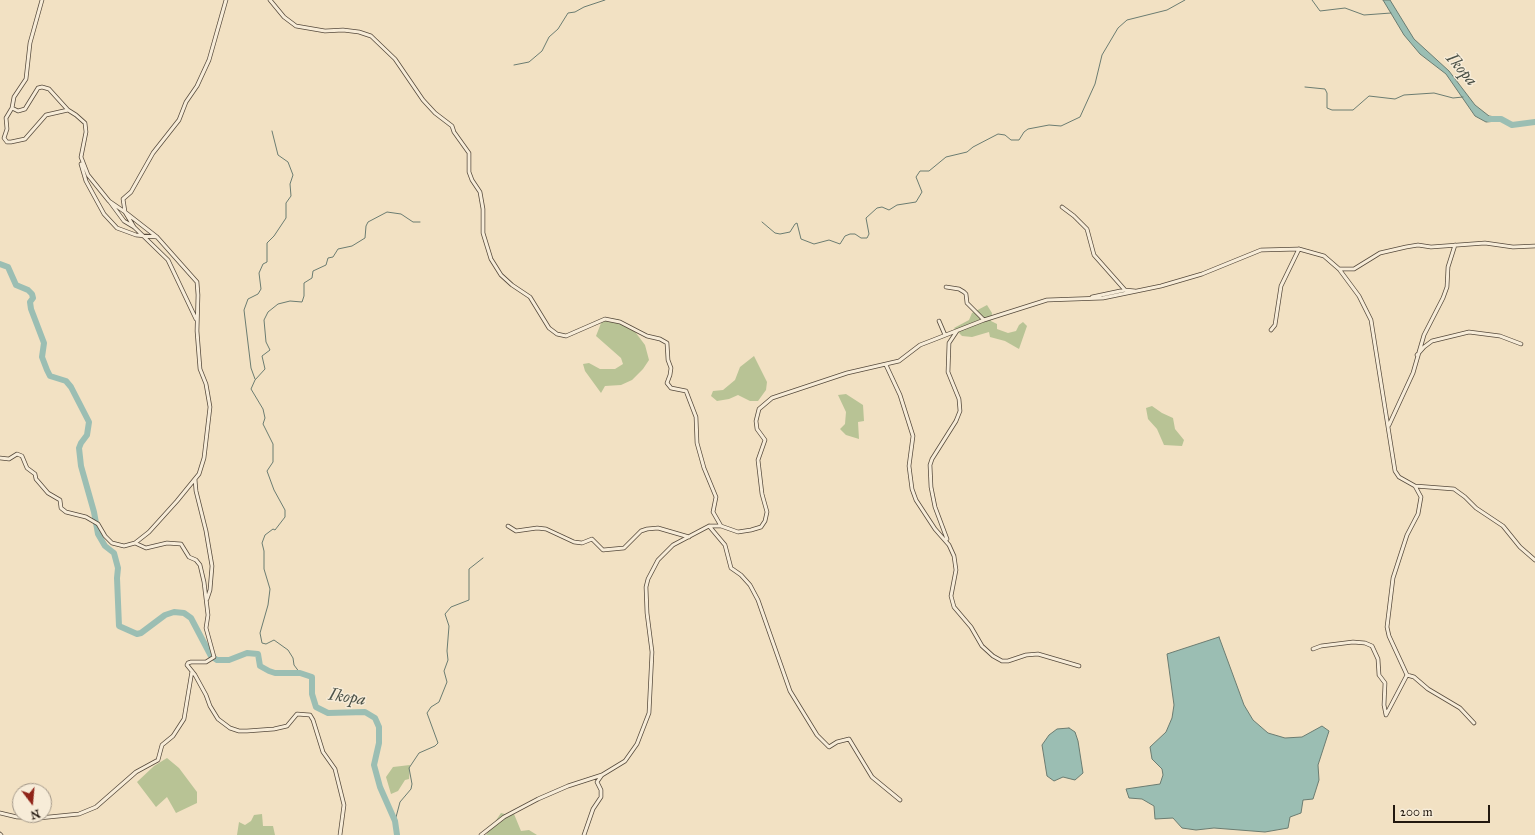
<!DOCTYPE html>
<html>
<head>
<meta charset="utf-8">
<style>
  body { margin:0 }
  #map { position:relative; width:1535px; height:835px; overflow:hidden; background:#f2e1c3; font-family:"IM FELL Great Primer",serif }
  canvas { display:block }
  .north { position:absolute; left:12px; top:783px; width:40px; height:40px; box-sizing:border-box; background:#f7ecd8; border:1px solid #a29788; border-radius:50%; rotate:164deg; font-size:11px; font-weight:700; line-height:16px; text-align:center; color:#22180f }
  .north::after { content:''; display:block; margin:auto; width:14px; height:18px; background:#8f2418; clip-path:polygon(50% 0,100% 100%,50% 72%,0 100%) }
  .scale { position:absolute; left:1393px; top:805px; width:97px; height:18px; box-sizing:border-box; border:2px solid #22180f; border-top:0; padding-left:5px; font-size:12px; line-height:14px; white-space:nowrap; color:#22180f; -webkit-text-stroke:3px #f7ecd8; paint-order:stroke }
</style>
</head>
<body>
<div id="map">
<canvas width="1535" height="835"></canvas>
<div class="north">N</div>
<div class="scale">200 m</div>
</div>
<script>
const ctx = document.querySelector('canvas').getContext('2d');
ctx.lineJoin = 'round';
function fill(path, color) {
  ctx.fillStyle = color;
  ctx.fill(path, 'evenodd');
}
function poly(rows) {
  const path = new Path2D();
  for (const r of rows) {
    path.moveTo(r[0], r[1]);
    for (let i = 2; i < r.length; i += 2) path.lineTo(r[i], r[i + 1]);
  }
  return path;
}
function trace(path, color, width, dash) {
  ctx.strokeStyle = color;
  ctx.lineWidth = width;
  ctx.lineCap = dash ? 'butt' : 'round';
  ctx.setLineDash(dash || []);
  ctx.stroke(path);
}
function write(font, color, halo, rows, align = 'center') {
  ctx.font = font + ' "IM FELL Great Primer",serif';
  ctx.lineWidth = 3;
  ctx.setLineDash([]);
  ctx.textBaseline = 'middle';
  ctx.strokeStyle = halo;
  ctx.fillStyle = color;
  for (const [text, x, y, turn = 0] of rows) {
    ctx.save();
    ctx.translate(x, y);
    ctx.rotate((+turn || 0) * Math.PI / 180);
    ctx.textAlign = isNaN(turn) ? turn : align;
    if (halo) ctx.strokeText(text, 0, 0);
    ctx.fillText(text, 0, 0);
    ctx.restore();
  }
}
const green = poly([
  [987,305,992,313,991,321,997,324,997,329,1008,333,1016,331,1019,325,1023,322,1027,326,1019,349,1005,341,990,337,989,332,972,337,962,336,954,328,969,320,972,313],
  [603,318,618,319,633,329,645,345,649,360,643,369,632,380,621,385,605,386,601,393,585,371,583,364,589,363,600,369,615,369,623,364,621,358,596,336],
  [754,356,767,382,766,390,758,401,750,401,738,395,729,399,717,401,711,396,713,391,723,390,735,380,740,367],
  [846,394,863,405,864,421,858,422,859,439,846,435,840,429,845,424,846,412,838,395],
  [1152,406,1162,413,1173,418,1175,429,1184,440,1182,446,1164,445,1157,429,1148,419,1146,408],
  [167,758,179,768,197,792,197,803,176,813,167,797,156,807,137,782,154,766],
  [410,765,409,779,405,780,398,791,391,794,386,777,393,767],
  [501,813,508,815,514,814,521,831,529,830,537,835,486,835],
  [262,814,263,826,273,826,275,835,237,835,239,822,245,825,251,821,254,815]
]);
const water = poly([
  [1383,0,1390,0,1414,39,1449,71,1475,105,1489,116,1495,117,1497,121,1486,122,1475,116,1446,74,1420,54,1404,35,1383,0],
  [1219,637,1244,705,1253,720,1268,733,1285,738,1302,737,1322,726,1329,731,1318,765,1319,780,1313,799,1303,800,1301,813,1290,817,1288,828,1265,832,1214,828,1196,830,1182,828,1173,818,1155,819,1154,806,1142,799,1129,798,1126,789,1160,784,1163,775,1162,769,1152,759,1150,747,1166,732,1172,718,1174,705,1167,654,1219,637],
  [1069,728,1075,732,1078,741,1083,773,1075,780,1063,777,1054,781,1047,776,1042,745,1049,735,1057,729,1069,728]
]);
const stream = poly([
  [1312,0,1320,11,1345,8,1364,15,1391,13],
  [514,65,529,62,542,51,549,37,558,29,568,13,575,12,584,7,605,0],
  [1305,87,1325,89,1327,93,1327,108,1332,110,1353,110,1369,96,1395,99,1404,95,1434,93,1453,98,1463,97],
  [762,222,775,233,780,234,790,232,795,224,797,223,801,239,814,244,829,240,840,244,845,236,850,234,855,234,861,238,867,238,869,234,866,218,877,208,882,207,889,210,897,205,916,202,922,192,916,177,920,171,929,171,946,157,967,152,973,147,998,134,1005,135,1011,140,1019,140,1024,132,1028,129,1049,125,1061,126,1080,117,1095,84,1102,55,1118,28,1127,20,1167,10,1185,0],
  [255,379,251,368,244,310,248,299,258,294,261,289,259,273,263,264,267,262,267,243,274,236,286,218,286,203,291,196,290,184,293,175,288,162,278,155,272,131],
  [300,673,294,665,293,658,288,650,274,640,266,644,262,643,260,633,268,605,270,589,264,569,264,551,262,543,265,535,273,529,275,530,285,517,285,510,274,490,267,471,273,462,273,444,263,424,265,418,263,409,251,389,255,380,265,369,262,356,270,350,266,342,264,320,268,312,278,304,290,301,302,302,304,296,304,283,312,278,313,271,326,265,328,258,333,257,338,249,352,246,365,238,366,226,368,222,387,212,401,214,413,222,420,222],
  [395,821,400,802,411,789,412,784,409,768,419,753,435,746,438,743,427,713,431,707,439,702,447,682,444,671,448,660,447,651,449,626,445,614,451,607,469,600,469,569,483,558]
]);
const river = poly([
  [1489,119,1501,119,1512,125,1535,122],
  [0,264,8,267,16,285,28,290,32,294,33,298,30,302,31,309,44,343,42,357,47,370,50,376,66,381,71,387,89,422,87,435,81,443,79,448,81,466,94,512,98,534,105,546,114,553,118,568,117,578,119,626,137,634,141,633,165,615,174,612,184,613,191,618,211,656,217,660,229,660,247,653,258,654,260,666,269,671,275,673,300,673,312,677,312,694,316,707,328,713,365,712,375,718,379,727,379,743,374,765,380,787,395,821,397,835]
]);
const street = poly([
  [42,0,30,43,26,79,14,97,12,108,6,118,7,129,4,138,7,142,11,142,25,139,46,115,68,110,76,115,85,123,86,132,81,157,88,175,109,201,125,212,134,227],
  [270,0,284,17,296,26,325,31,343,30,359,32,371,36,395,59,423,100,435,113,452,126,454,132,469,153,469,172,472,180,480,192,483,209,483,233,491,259,501,275,512,285,530,297,549,328,557,334,566,336,605,319,620,322,647,336,660,339,667,343,668,360,671,368,670,375,667,383,671,388,686,391,696,417,697,443,704,468,716,497,713,512,721,526],
  [12,108,18,111,25,109,38,88,42,87,49,89,68,110],
  [81,164,86,181,104,214,117,228,136,235,157,237],
  [110,202,124,221,134,227,168,260,196,319],
  [1062,207,1074,216,1087,229,1094,255,1125,290],
  [1339,269,1354,269,1380,253,1406,247,1418,245,1431,247,1485,243,1513,247,1535,246],
  [946,287,959,289,964,292,966,294,967,303,984,320],
  [1092,297,1125,290,1135,291],
  [939,321,945,335],
  [1271,330,1275,325,1281,286,1299,249],
  [1417,355,1424,347,1432,341,1469,332,1500,336,1521,344],
  [886,365,900,395,913,436,909,466,912,489,916,500,935,529,949,545,954,556,956,570,951,596,954,607,971,627,982,646,993,656,1002,661,1008,661,1026,655,1038,654,1079,666],
  [1389,425,1413,373,1424,335,1443,298,1447,287,1448,267,1455,245],
  [0,458,9,459,17,454,22,456,27,468,35,474,36,479,48,493,60,500,61,508,66,512,86,517,98,524,105,536,112,543,124,546,135,543,149,532,177,501,199,474,204,458,210,407,206,384,200,369,197,331,198,295,197,282,157,237,125,212,123,199,131,192,153,153,179,120,186,102,197,86,209,60,226,0],
  [195,479,196,491,206,531,212,566,210,590,207,599],
  [1415,486,1421,497,1418,514,1407,535,1393,578,1387,627,1389,636,1407,675,1414,677,1428,689,1460,708,1474,723],
  [508,526,516,531,537,528,546,529,574,542,582,543,592,539,603,550,624,548,641,531,647,529,658,528,689,537],
  [709,526,725,545,731,568,741,575,750,585,758,600,790,691,817,735,829,747,837,742,849,739,872,777,900,800],
  [947,539,935,507,931,487,930,465,932,459,956,421,960,411,959,399,948,372,949,343,957,331],
  [135,543,146,548,167,543,181,544,189,557,196,560,200,565,204,582,208,615,206,628,214,657,206,662,191,662,188,663,187,665,195,675,206,695,210,706,218,719,230,728,239,731,247,731,274,729,287,726,297,714,310,715,313,720,323,752,335,769,344,805,340,835],
  [1313,649,1321,646,1353,642,1365,643,1372,646,1378,659,1379,675,1385,683,1384,705,1386,715,1407,675],
  [0,813,17,817,39,818,79,814,96,807,136,772,158,760,162,745,173,736,184,719,192,671],
  [0,834,1,835],
  [481,835,504,817,538,799,568,786,602,775,625,761,637,744,649,713,652,652,647,613,646,587,648,579,658,560,673,545,709,526,721,526,738,532,751,530,761,527,765,521,767,512,762,494,758,460,765,440,757,429,756,421,759,409,772,398,847,373,899,361,920,345,933,340,984,320,1047,300,1103,298,1161,286,1202,274,1261,250,1299,249,1324,256,1339,269,1359,296,1371,320,1395,471,1399,477,1415,486,1454,489,1465,497,1476,508,1503,526,1520,547,1535,560],
  [584,835,593,809,601,797,601,790,597,782,602,775]
]);
const waterNames = [
  ["Ikopa",1461,70,49],
  ["Ikopa",347,698,8]
];
fill(green, '#b8c395');
fill(water, '#9bbeb3');
trace(water, '#6b7c71', 1);
trace(stream, '#6b7c71', 1);
trace(river, '#9bbeb3', 6);
trace(street, '#564a3c', 4.5);
trace(street, '#f7ecd8', 3);
write('italic 17px', '#4c5248', '#f7ecd8', waterNames);
</script>
</body>
</html>
